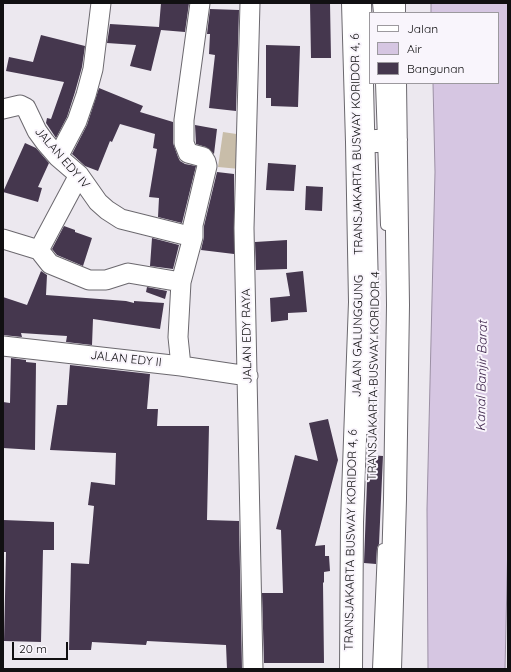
<!DOCTYPE html>
<html>
<head>
<meta charset="utf-8">
<style>
  body { margin:0 }
  #map { position:relative; width:511px; height:672px; overflow:hidden; background:#ece8ef; font-family:Quicksand,sans-serif }
  canvas { display:block }
  .frame { position:absolute; inset:0; border:4px solid #111012; pointer-events:none }
  .legend { position:absolute; left:369px; top:12px; width:130px; height:72px; box-sizing:border-box; background:#f9f5fc; border:1px solid #9c999e; margin:0; padding:5px 7px; list-style:none; font-size:12px; color:#111012 }
  .legend li { display:flex; align-items:center; gap:8px; height:20px }
  .legend b { width:20px; border:1px solid #9c999e }
  .scale { position:absolute; left:12px; top:642px; width:56px; height:18px; box-sizing:border-box; border:2px solid #111012; border-top:0; padding-left:5px; font-size:12px; line-height:14px; white-space:nowrap; color:#111012; -webkit-text-stroke:3px #f9f5fc; paint-order:stroke }
</style>
</head>
<body>
<div id="map">
<canvas width="511" height="672"></canvas>
<div class="frame"></div>
<ul class="legend">
<li><b style="height:5px;background:#fff"></b>Jalan</li>
<li><b style="height:11px;background:#d6c6e2"></b>Air</li>
<li><b style="height:11px;background:#45374e"></b>Bangunan</li>
</ul>
<div class="scale">20 m</div>
</div>
<script>
const ctx = document.querySelector('canvas').getContext('2d');
ctx.lineJoin = 'round';
function fill(path, color) {
  ctx.fillStyle = color;
  ctx.fill(path, 'evenodd');
}
function poly(rows) {
  const path = new Path2D();
  for (const r of rows) {
    path.moveTo(r[0], r[1]);
    for (let i = 2; i < r.length; i += 2) path.lineTo(r[i], r[i + 1]);
  }
  return path;
}
function trace(path, color, width, dash) {
  ctx.strokeStyle = color;
  ctx.lineWidth = width;
  ctx.lineCap = dash ? 'butt' : 'round';
  ctx.setLineDash(dash || []);
  ctx.stroke(path);
}
function write(font, color, halo, rows, align = 'center') {
  ctx.font = font + ' Quicksand,sans-serif';
  ctx.lineWidth = 4;
  ctx.setLineDash([]);
  ctx.textBaseline = 'middle';
  ctx.strokeStyle = halo;
  ctx.fillStyle = color;
  for (const [text, x, y, turn = 0] of rows) {
    ctx.save();
    ctx.translate(x, y);
    ctx.rotate((+turn || 0) * Math.PI / 180);
    ctx.textAlign = isNaN(turn) ? turn : align;
    if (halo) ctx.strokeText(text, 0, 0);
    ctx.fillText(text, 0, 0);
    ctx.restore();
  }
}
const green = poly([
  [223,132,243,135,240,169,218,167]
]);
const water = poly([
  [431,3,508,3,508,538,505,669,428,669,427,509,435,172,433,83,498,83,498,13,431,13,431,3]
]);
const building = poly([
  [161,3,189,3,185,32,161,30,151,71,130,66,136,45,107,43,110,24,159,27],
  [310,3,330,3,331,58,311,58],
  [210,9,239,10,236,111,209,108,215,55,209,54,210,34,207,34],
  [41,35,85,46,82,67,75,92,67,117,56,138,46,123,47,118,51,119,64,82,6,71,9,57,33,62],
  [266,45,300,46,298,107,271,106,271,98,266,98],
  [99,88,143,106,140,112,173,122,173,143,178,157,180,161,185,164,196,166,182,223,158,217,159,198,149,197,157,149,153,148,155,134,120,124,112,142,110,141,98,171,85,166,72,154,87,125],
  [195,125,217,129,214,154,206,147,196,144],
  [25,143,36,148,49,163,38,187,42,188,38,202,3,192],
  [268,163,296,165,294,191,266,190],
  [217,172,234,174,234,254,201,250,204,237,204,226],
  [306,186,323,187,322,211,305,210],
  [64,226,75,230,75,232,92,238,83,266,57,255,52,249],
  [152,238,179,245,173,269,150,266],
  [287,240,287,269,256,270,255,242],
  [41,271,47,275,46,295,126,301,134,303,134,301,164,303,160,329,93,319,92,345,66,342,67,336,21,333,22,337,3,335,3,297,27,305],
  [303,271,307,312,288,313,288,320,271,322,270,298,290,296,286,273],
  [147,287,167,291,165,299,146,292],
  [11,358,26,360,26,362,36,363,35,450,3,448,3,402,10,403],
  [70,365,150,374,147,409,158,409,157,426,209,426,207,520,239,521,242,669,227,669,226,645,147,641,146,645,92,642,91,650,69,650,71,563,89,564,94,506,88,505,91,482,115,485,116,453,50,450,57,405,67,405],
  [328,419,338,460,315,546,325,545,325,556,329,556,330,571,324,572,324,582,323,583,324,663,264,663,262,593,283,593,281,530,276,529,295,455,318,461,309,423],
  [368,455,383,456,379,544,377,548,376,564,364,563],
  [3,520,54,522,54,550,43,550,41,642,4,641,6,552,3,552]
]);
const service = poly([
  [378,3,379,13],
  [381,83,386,225],
  [366,429,371,359,373,289,366,3],
  [378,669,383,549]
]);
const minor = poly([
  [250,3,244,228,253,669],
  [3,109,20,105,26,108,37,131,45,142,58,157,79,175,98,202,107,210,121,219,193,237],
  [58,157,77,121,86,95,93,69,101,3],
  [3,239,39,250,50,264,89,280,106,280,128,273,181,282],
  [39,250,79,175],
  [3,346,181,366,248,376],
  [181,366,178,337,181,282,193,237,193,225,207,166,206,162,203,157,188,153,184,143,184,120,200,3]
]);
const primary = poly([
  [394,3,394,13],
  [357,142,396,140],
  [351,669,352,522,360,302,357,142,353,3],
  [390,669,395,499,398,305,395,83]
]);
const streetNames = [
  ["TRANSJAKARTA BUSWAY KORIDOR 4, 6",357,144,-91],
  ["JALAN EDY IV",62,158,49],
  ["JALAN EDY RAYA",247,336,-91],
  ["JALAN GALUNGGUNG",358,336,-89],
  ["JALAN EDY II",126,359,6],
  ["TRANSJAKARTA BUSWAY KORIDOR 4",374,376,-89],
  ["TRANSJAKARTA BUSWAY KORIDOR 4, 6",351,540,-89]
];
const waterNames = [
  ["Kanal Banjir Barat",482,376,-89]
];
fill(green, '#c8bda9');
fill(water, '#d6c6e2');
trace(water, '#9b8fa4', 1);
fill(building, '#45374e');
trace(service, '#6b686e', 12);
trace(minor, '#6b686e', 21);
trace(primary, '#6b686e', 24);
trace(service, '#fff', 10);
trace(minor, '#fff', 19);
trace(primary, '#fff', 22);
write('12px', '#111012', '#f9f5fc', streetNames);
write('italic 13px', '#40284e', '#f9f5fc', waterNames);
</script>
</body>
</html>
